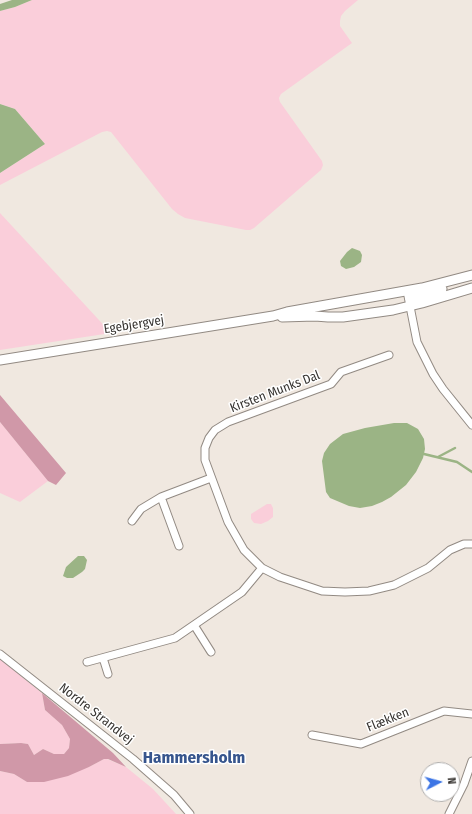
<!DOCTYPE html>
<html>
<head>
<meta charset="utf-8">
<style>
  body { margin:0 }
  #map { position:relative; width:472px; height:814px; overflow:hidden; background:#f0e8e0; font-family:"Fira Sans Condensed",sans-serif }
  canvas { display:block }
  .north { position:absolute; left:420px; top:762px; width:40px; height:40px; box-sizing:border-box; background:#fff; border:1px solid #afaead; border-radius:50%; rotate:84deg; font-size:11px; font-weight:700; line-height:16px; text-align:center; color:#373431 }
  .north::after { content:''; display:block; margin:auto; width:14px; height:18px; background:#3c75e5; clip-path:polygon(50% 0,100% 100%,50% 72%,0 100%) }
</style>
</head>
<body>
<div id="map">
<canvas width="472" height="814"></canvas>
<div class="north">N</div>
</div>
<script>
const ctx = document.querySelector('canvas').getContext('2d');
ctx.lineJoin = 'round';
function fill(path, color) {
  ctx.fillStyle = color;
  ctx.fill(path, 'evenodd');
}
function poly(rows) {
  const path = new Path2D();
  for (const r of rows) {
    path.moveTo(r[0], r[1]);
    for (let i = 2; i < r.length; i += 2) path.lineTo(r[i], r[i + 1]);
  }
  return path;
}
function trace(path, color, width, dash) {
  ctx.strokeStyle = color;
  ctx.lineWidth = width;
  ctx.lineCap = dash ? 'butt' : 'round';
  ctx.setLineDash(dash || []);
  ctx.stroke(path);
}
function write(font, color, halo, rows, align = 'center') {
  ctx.font = font + ' "Fira Sans Condensed",sans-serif';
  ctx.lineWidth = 3;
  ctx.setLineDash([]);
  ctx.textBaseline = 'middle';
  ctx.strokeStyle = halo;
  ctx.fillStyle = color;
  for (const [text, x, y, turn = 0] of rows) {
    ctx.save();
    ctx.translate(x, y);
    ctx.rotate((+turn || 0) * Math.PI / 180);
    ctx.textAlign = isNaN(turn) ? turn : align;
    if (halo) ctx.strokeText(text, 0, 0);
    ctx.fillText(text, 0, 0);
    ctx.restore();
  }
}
const green = poly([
  [32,0,358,0,345,11,341,16,340,21,340,26,352,43,281,94,279,98,280,102,322,161,323,165,321,170,254,228,250,230,246,230,185,218,178,214,172,209,111,132,107,131,102,132,0,185,0,173,45,144,15,109,0,104,0,11,15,7],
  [0,213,111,333,0,350],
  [0,422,48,481,20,502,0,493],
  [267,504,271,504,273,508,273,517,268,521,261,524,254,523,251,519,251,514],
  [0,659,42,693,45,710,62,725,70,739,69,748,64,754,54,754,43,749,34,755,28,744,21,743,0,744],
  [104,759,107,759,126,767,153,789,176,814,0,814,0,771,14,774,27,782,89,767]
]);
const forest = poly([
  [0,395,66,473,56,485,48,481,0,422],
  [42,693,113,753,126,767,108,759,104,759,89,767,68,776,44,782,27,782,14,774,0,771,0,744,21,743,28,744,34,755,43,749,54,754,64,754,69,748,70,739,62,725,45,710]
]);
const water = poly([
  [12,0,32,0,15,7,0,11,0,4],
  [0,104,15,109,45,144,0,173],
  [352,248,360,251,362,255,361,262,354,267,346,269,341,266,340,261,347,252],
  [394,423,407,423,418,429,424,439,425,449,423,458,416,472,406,485,391,497,382,502,372,506,360,508,349,506,330,498,326,492,322,461,324,453,330,444,343,434,365,428],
  [78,556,84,556,87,560,85,569,82,572,73,578,67,578,63,576,66,567]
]);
const stream = poly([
  [424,454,457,462,472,472],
  [438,457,455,448]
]);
const minor = poly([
  [407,291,417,342,433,374,443,389,472,425],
  [389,355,341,372,331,384,228,422,215,430,209,438,205,448,205,460,228,522,244,550,262,568,280,577,322,591,345,592,369,591,394,585,428,568,450,550,464,544,472,544],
  [161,497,179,546],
  [132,521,141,509,161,497,211,478],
  [194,625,211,652],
  [0,654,133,759,174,795,190,814],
  [103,658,108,674],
  [87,662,175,638,242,592,262,568],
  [312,735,361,744,444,711,472,714],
  [449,814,464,784,472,761]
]);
const tertiary = poly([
  [410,306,411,301,416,296,442,289],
  [282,317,315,316,328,317,343,317,393,310,422,303,472,288],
  [0,360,273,316,287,312,422,288,472,275]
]);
const streetNames = [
  ["Egebjergvej",134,325,-9],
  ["Kirsten Munks Dal",275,392,-21],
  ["Nordre Strandvej",96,714,38],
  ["Flækken",388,720,-22]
];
const districtNames = [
  ["Hammersholm",194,758]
];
fill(green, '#faceda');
fill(forest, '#d098a8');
fill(water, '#9bb485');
trace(stream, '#9bb485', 2.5);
trace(minor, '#928a83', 9);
trace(tertiary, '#928a83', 11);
trace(minor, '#fff', 7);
trace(tertiary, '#fff', 9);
write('13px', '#373431', '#fff', streetNames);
write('bold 17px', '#37558d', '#fff', districtNames);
</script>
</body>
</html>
